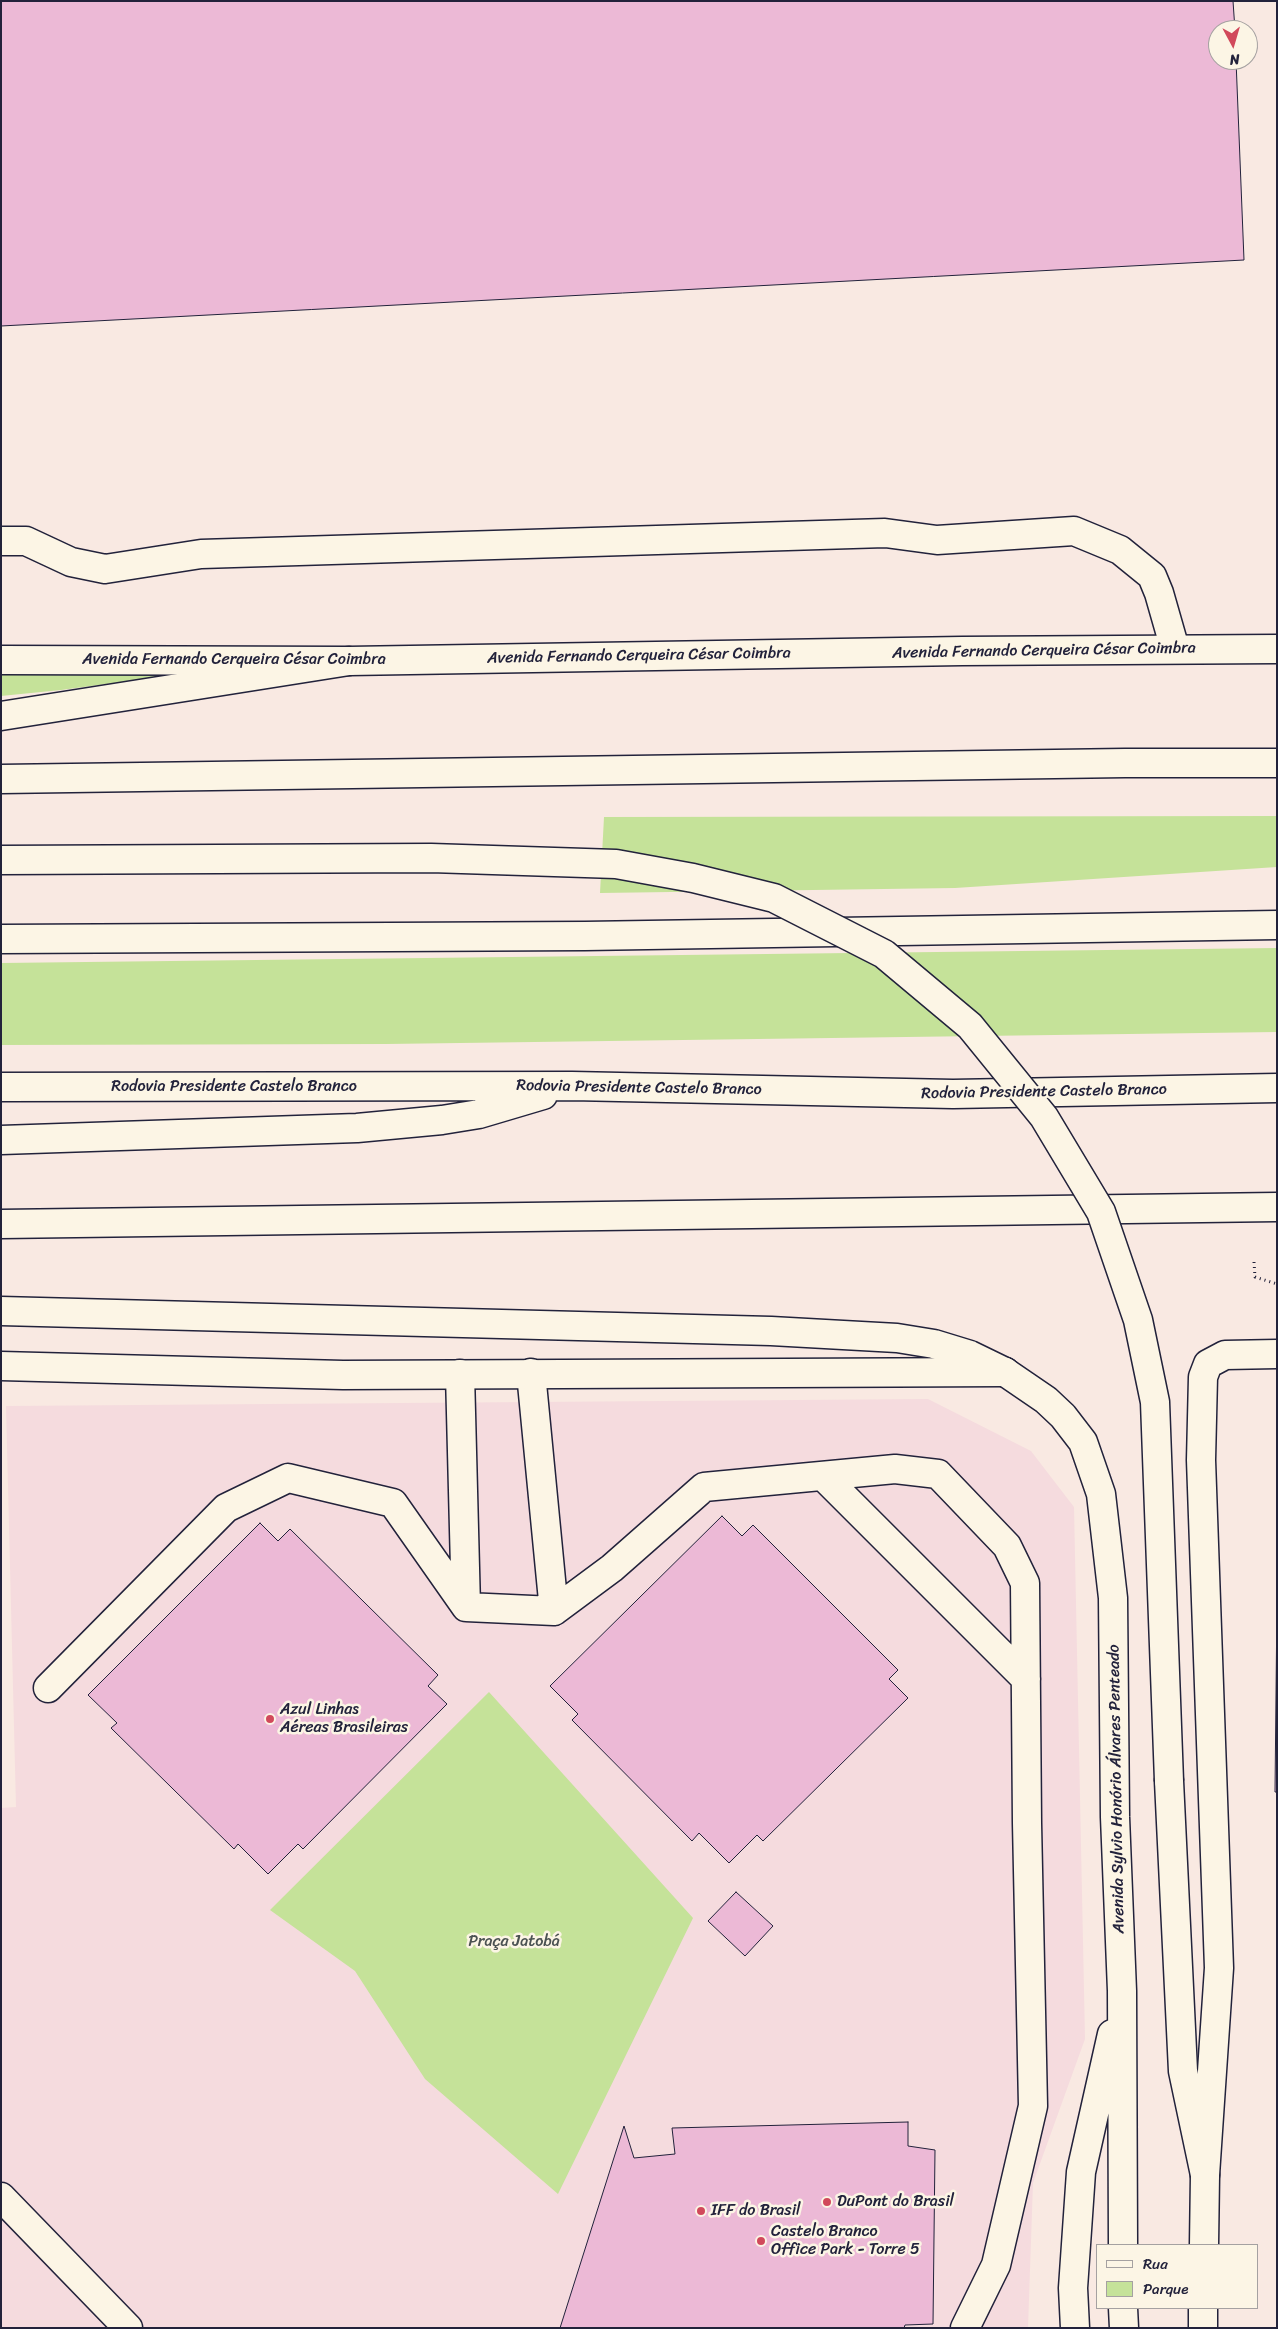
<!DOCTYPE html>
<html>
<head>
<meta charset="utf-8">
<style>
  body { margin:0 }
  #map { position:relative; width:1278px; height:2329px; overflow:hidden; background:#f9e9e2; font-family:Sriracha,sans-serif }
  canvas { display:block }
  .frame { position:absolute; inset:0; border:2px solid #22223b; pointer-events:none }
  .legend { position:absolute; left:1096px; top:2244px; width:162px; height:65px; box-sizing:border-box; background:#fcf5e5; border:1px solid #a5a1a1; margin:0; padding:6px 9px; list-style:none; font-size:15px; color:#22223b }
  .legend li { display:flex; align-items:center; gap:10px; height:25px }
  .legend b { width:25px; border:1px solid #a5a1a1 }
  .north { position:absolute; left:1208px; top:20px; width:50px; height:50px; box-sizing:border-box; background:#fcf5e5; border:1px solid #a5a1a1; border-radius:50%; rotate:174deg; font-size:14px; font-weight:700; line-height:20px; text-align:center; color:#22223b }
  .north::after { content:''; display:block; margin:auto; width:18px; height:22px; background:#d1495b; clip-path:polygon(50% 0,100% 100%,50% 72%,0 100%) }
</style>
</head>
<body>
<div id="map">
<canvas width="1278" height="2329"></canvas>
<div class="frame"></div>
<ul class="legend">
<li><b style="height:6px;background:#fcf5e5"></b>Rua</li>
<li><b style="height:14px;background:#c5e299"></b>Parque</li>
</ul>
<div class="north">N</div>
</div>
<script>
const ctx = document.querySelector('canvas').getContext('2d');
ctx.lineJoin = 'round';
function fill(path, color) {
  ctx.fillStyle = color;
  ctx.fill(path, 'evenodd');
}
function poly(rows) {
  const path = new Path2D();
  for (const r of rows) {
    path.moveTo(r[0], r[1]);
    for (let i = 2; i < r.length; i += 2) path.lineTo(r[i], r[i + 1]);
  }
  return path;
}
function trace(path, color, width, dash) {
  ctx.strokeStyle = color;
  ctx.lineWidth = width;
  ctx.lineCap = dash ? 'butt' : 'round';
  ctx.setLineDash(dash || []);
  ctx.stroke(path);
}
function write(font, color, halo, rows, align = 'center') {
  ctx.font = font + ' Sriracha,sans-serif';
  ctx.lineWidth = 5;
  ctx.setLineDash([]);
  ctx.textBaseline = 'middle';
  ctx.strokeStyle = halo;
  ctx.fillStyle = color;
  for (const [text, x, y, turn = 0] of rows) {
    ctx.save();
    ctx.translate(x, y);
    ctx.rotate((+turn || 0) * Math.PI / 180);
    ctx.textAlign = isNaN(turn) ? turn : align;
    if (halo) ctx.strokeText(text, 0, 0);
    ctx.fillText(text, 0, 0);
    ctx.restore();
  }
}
const built = poly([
  [928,1399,1031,1451,1074,1507,1085,2039,1033,2183,1028,2328,1,2328,1,1808,16,1807,6,1406]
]);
const green = poly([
  [204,671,61,690,1,696,1,673],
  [1277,816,1277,867,955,888,600,893,604,817],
  [1277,948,1277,1032,386,1044,1,1045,1,963],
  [489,1692,693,1918,558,2194,425,2079,355,1971,270,1910]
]);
const building = poly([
  [1,1,1233,1,1235,30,1218,30,1218,60,1236,60,1244,260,1,326,1,1],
  [722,1516,742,1536,753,1525,898,1670,889,1679,908,1698,763,1841,757,1835,729,1863,699,1833,692,1841,572,1720,578,1714,550,1686,722,1516],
  [260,1523,278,1541,290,1529,438,1675,428,1686,447,1704,303,1849,298,1844,268,1874,238,1844,234,1849,111,1728,117,1723,88,1695,260,1523],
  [1277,1598,1277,1792,1275,1792,1277,1598],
  [736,1892,773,1926,745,1956,708,1921,736,1892],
  [908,2122,908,2146,935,2150,933,2324,905,2325,904,2328,560,2328,624,2126,634,2158,675,2154,672,2128,908,2122]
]);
const path = poly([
  [1254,1262,1255,1277,1277,1284]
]);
const minor = poly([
  [1,541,26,541,71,562,105,569,201,554,885,533,937,540,1074,531,1120,550,1152,576,1159,593,1175,649],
  [1005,1372,1046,1400,1063,1416,1083,1442,1101,1494,1113,1598,1115,1817,1122,1991,1123,2245],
  [531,1373,554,1611],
  [460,1374,466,1607],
  [823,1476,1026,1679],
  [48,1688,226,1508,288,1478,393,1503,466,1607,554,1611,612,1568,704,1487,895,1469,938,1474,1007,1546,1025,1583,1027,1823,1033,2106,996,2265,965,2328],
  [1,2197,128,2328],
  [1204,2245,1205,2175,1219,1968,1201,1460,1203,1377,1208,1364,1225,1355,1277,1354],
  [1123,2308,1124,2328],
  [1075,2328,1073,2288,1081,2172,1112,2034],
  [1203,2328,1203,2308]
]);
const major = poly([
  [1,660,349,661,962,651,1277,649],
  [1,1366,343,1375,1005,1372]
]);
const highway = poly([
  [1,716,349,661],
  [1,779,1125,763,1277,763],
  [1,939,585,936,1277,925],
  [1,1087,572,1086,953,1094,1277,1088],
  [1,1140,357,1128,442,1120,479,1114,543,1095],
  [1,1224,1277,1207],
  [1,1311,771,1331,897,1338,934,1344,970,1355,1005,1372],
  [1169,1781,1183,2071,1205,2175]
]);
const highwayBridge = poly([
  [1,860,431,858,616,864,693,878,774,898,884,954,970,1026,1044,1117,1101,1212,1138,1320,1155,1402,1169,1781]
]);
const markers = [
  [270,1719,5,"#d1495b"],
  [827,2202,5,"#d1495b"],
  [701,2211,5,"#d1495b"],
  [761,2241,5,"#d1495b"]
];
const streetNames = [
  ["Avenida Fernando Cerqueira César Coimbra",1044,651,-1],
  ["Avenida Fernando Cerqueira César Coimbra",639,656,-1],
  ["Avenida Fernando Cerqueira César Coimbra",234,660],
  ["Rodovia Presidente Castelo Branco",234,1087],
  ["Rodovia Presidente Castelo Branco",639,1088,1],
  ["Rodovia Presidente Castelo Branco",1044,1092,-1],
  ["Avenida Sylvio Honório Álvares Penteado",1117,1789,-91]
];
const poiNames = [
  ["Azul Linhas",280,1710],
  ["Aéreas Brasileiras",280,1728],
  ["DuPont do Brasil",837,2202],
  ["IFF do Brasil",711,2211],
  ["Castelo Branco",771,2232],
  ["Office Park - Torre 5",771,2250]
];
const parkNames = [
  ["Praça Jatobá",514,1942]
];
fill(built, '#f5dbde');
fill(green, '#c5e299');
fill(building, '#ecb9d6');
trace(building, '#22223b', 1);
trace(minor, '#22223b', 31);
trace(major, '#22223b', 31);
trace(highway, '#22223b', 31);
trace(path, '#22223b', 3, [1, 4]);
trace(minor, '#fcf5e5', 28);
trace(major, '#fcf5e5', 28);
trace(highway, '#fcf5e5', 28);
trace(highwayBridge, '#22223b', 31, []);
trace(highwayBridge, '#fcf5e5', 28);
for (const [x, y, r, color] of markers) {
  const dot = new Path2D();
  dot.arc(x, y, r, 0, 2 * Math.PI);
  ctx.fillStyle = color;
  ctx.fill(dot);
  trace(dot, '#fcf5e5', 2);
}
write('16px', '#22223b', '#fcf5e5', streetNames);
write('16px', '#22223b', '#fcf5e5', poiNames, 'left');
write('16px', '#4b5252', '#fcf5e5', parkNames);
</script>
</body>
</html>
